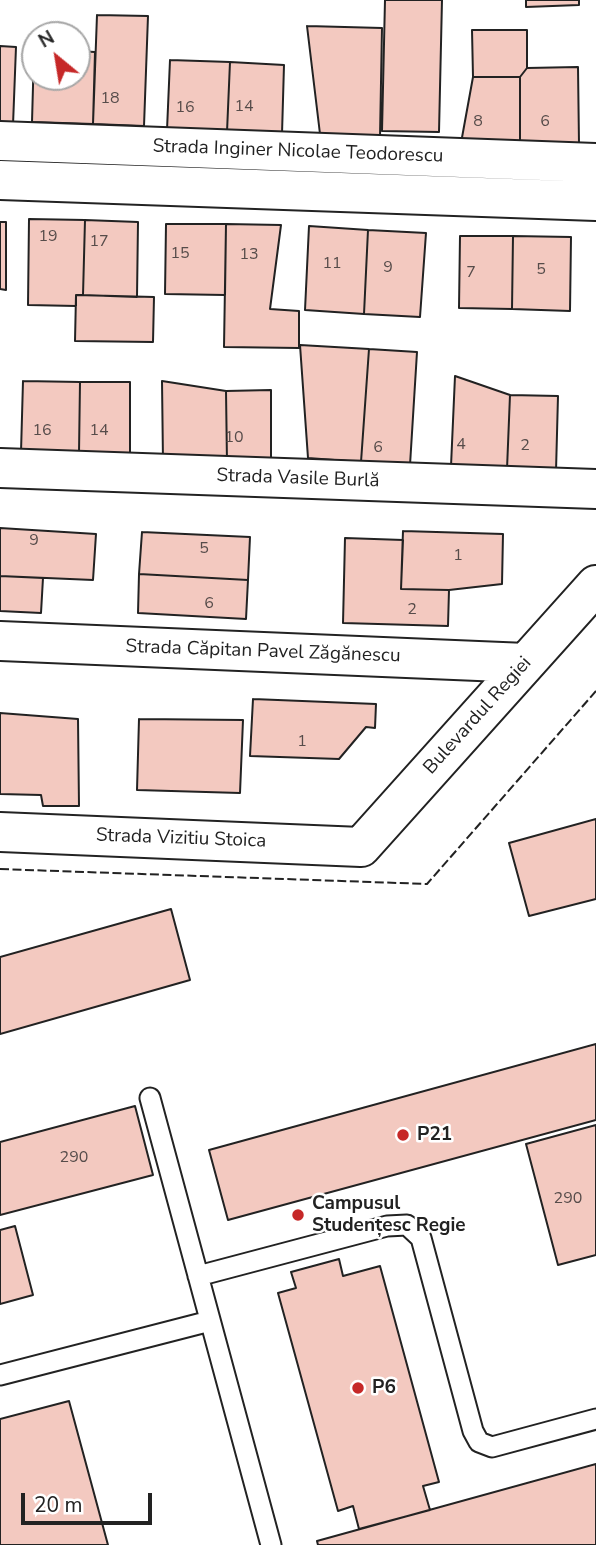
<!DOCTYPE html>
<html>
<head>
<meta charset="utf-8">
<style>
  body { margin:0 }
  #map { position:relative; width:596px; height:1545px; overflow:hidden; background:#fff; font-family:"Nunito Sans",sans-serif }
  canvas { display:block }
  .north { position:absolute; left:21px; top:21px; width:70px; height:70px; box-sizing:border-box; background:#fff; border:2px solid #a7a7a7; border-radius:50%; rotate:330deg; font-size:19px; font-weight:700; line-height:28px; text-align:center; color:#222 }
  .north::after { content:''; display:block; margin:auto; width:24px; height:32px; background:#c62828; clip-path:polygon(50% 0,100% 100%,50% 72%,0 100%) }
  .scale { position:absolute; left:21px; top:1493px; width:131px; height:32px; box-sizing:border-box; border:4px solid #222; border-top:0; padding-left:9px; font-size:21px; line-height:24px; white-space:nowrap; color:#222; -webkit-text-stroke:5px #fff; paint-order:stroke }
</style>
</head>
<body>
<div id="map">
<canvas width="596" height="1545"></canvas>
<div class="north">N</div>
<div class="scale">20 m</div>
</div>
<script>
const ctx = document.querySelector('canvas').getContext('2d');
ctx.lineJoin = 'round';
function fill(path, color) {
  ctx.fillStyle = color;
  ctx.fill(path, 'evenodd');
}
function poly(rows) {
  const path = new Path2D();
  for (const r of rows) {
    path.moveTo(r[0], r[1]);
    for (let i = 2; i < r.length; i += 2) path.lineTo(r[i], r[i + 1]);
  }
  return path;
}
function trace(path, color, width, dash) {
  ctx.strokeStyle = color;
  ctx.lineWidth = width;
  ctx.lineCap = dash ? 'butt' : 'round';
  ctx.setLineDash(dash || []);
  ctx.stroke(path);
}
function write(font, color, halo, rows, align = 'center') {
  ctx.font = font + ' "Nunito Sans",sans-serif';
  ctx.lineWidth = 5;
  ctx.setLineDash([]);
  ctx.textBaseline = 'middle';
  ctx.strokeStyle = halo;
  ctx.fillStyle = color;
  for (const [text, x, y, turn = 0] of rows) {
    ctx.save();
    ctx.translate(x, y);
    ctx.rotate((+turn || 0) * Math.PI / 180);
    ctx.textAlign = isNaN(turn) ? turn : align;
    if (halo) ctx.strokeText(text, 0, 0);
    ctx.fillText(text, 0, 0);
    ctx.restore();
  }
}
const building = poly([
  [385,0,442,0,439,132,382,131,385,0],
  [526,0,579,0,579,5,526,7,526,0],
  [97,15,148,16,144,126,93,124,97,15],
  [307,26,382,28,380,137,320,134,307,26],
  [472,30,527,30,527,68,520,77,473,77,472,30],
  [0,46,16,47,13,125,0,125,0,46],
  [34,50,35,77,77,77,77,51,95,52,93,124,32,122,34,50],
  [170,60,230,62,227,132,167,130,170,60],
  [230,62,284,65,282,134,227,132,230,62],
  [578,67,579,144,520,143,520,77,527,68,578,67],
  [473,77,520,77,520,143,461,143,473,77],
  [29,219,85,220,83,295,76,295,76,306,28,305,29,219],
  [85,220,138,222,137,297,83,295,85,220],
  [0,222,6,222,6,290,0,289,0,222],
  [166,224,226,224,225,295,165,294,166,224],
  [226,224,281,225,270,309,299,311,299,348,224,347,226,224],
  [309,226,368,230,364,314,305,310,309,226],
  [368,230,426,233,420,317,364,314,368,230],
  [460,236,513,236,512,309,459,308,460,236],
  [513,236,571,237,570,311,512,309,513,236],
  [76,295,154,297,153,342,75,341,76,295],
  [300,345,369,349,361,462,308,458,300,345],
  [369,349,417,352,410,465,361,462,369,349],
  [455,376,510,395,507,469,451,466,455,376],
  [23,381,80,382,79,453,21,452,23,381],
  [162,381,226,391,227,463,163,462,162,381],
  [80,382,130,382,130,454,79,453,80,382],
  [271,390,271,462,227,463,226,391,271,390],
  [510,395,558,396,556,471,507,469,510,395],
  [0,528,96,534,93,580,0,576,0,528],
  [403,531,503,534,502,584,449,590,401,589,403,531],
  [142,532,250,537,248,580,139,574,142,532],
  [345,538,403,540,401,589,449,590,448,626,343,623,345,538],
  [139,574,248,580,246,619,138,613,139,574],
  [0,576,43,578,41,613,0,611,0,576],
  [253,699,376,704,375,728,366,727,339,759,250,756,253,699],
  [0,713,78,719,79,806,43,806,41,795,0,794,0,713],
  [139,719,243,720,240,793,137,790,139,719],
  [596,819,596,899,529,916,509,843,596,819],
  [171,909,190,980,0,1034,0,957,171,909],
  [596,1044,596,1120,228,1220,209,1150,596,1044],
  [135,1106,153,1175,0,1215,0,1142,135,1106],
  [596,1125,596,1255,558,1265,526,1144,596,1125],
  [15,1226,33,1295,0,1304,0,1230,15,1226],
  [339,1259,343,1276,380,1266,439,1482,423,1486,430,1510,359,1529,353,1506,338,1511,278,1293,296,1288,291,1272,339,1259],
  [69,1401,108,1545,0,1545,0,1419,69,1401],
  [596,1464,596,1545,318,1545,317,1541,596,1464]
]);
const service = poly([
  [150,1098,271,1545],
  [198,1276,387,1226,407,1225,421,1238,473,1431,479,1442,492,1447,596,1419],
  [0,1375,210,1321]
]);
const minor = poly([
  [0,141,596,163],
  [0,180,596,201],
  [0,468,596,489],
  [0,641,526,663],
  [0,832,361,847,596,585]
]);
const fence = poly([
  [0,869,427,884,596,691]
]);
const markers = [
  [403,1135,7,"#c62828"],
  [298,1215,7,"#c62828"],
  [358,1388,7,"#c62828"]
];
const numberNames = [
  ["18",110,99],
  ["14",244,107],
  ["16",185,108],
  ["8",478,122],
  ["6",545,122],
  ["19",48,237],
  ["17",99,242],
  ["15",180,254],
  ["13",249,255],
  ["11",332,264],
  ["9",388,268],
  ["5",541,270],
  ["7",471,273],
  ["16",42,431],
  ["14",99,431],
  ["10",234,438],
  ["4",461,445],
  ["2",525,446],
  ["6",378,448],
  ["9",34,541],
  ["5",204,549],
  ["1",458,556],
  ["6",209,604],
  ["2",412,610],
  ["1",302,742],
  ["290",74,1158],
  ["290",568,1199]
];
const streetNames = [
  ["Strada Inginer Nicolae Teodorescu",298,152,2],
  ["Strada Vasile Burlă",298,479,2],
  ["Strada Căpitan Pavel Zăgănescu",263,652,2],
  ["Bulevardul Regiei",478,716,-48],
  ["Strada Vizitiu Stoica",181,839,2]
];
const poiNames = [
  ["P21",417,1135],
  ["Campusul",312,1204],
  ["Studențesc Regie",312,1226],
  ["P6",372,1388]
];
fill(building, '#f3c9c0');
trace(building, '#222', 2);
trace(service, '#222', 23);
trace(minor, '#222', 42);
trace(service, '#fff', 19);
trace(minor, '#fff', 38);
trace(fence, '#222', 2, [9, 3.5]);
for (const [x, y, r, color] of markers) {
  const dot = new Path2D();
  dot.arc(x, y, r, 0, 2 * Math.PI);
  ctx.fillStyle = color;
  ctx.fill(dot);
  trace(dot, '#fff', 2.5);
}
write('16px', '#564c4a', null, numberNames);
write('19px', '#222', '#fff', streetNames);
write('bold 19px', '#222', '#fff', poiNames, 'left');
</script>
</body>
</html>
